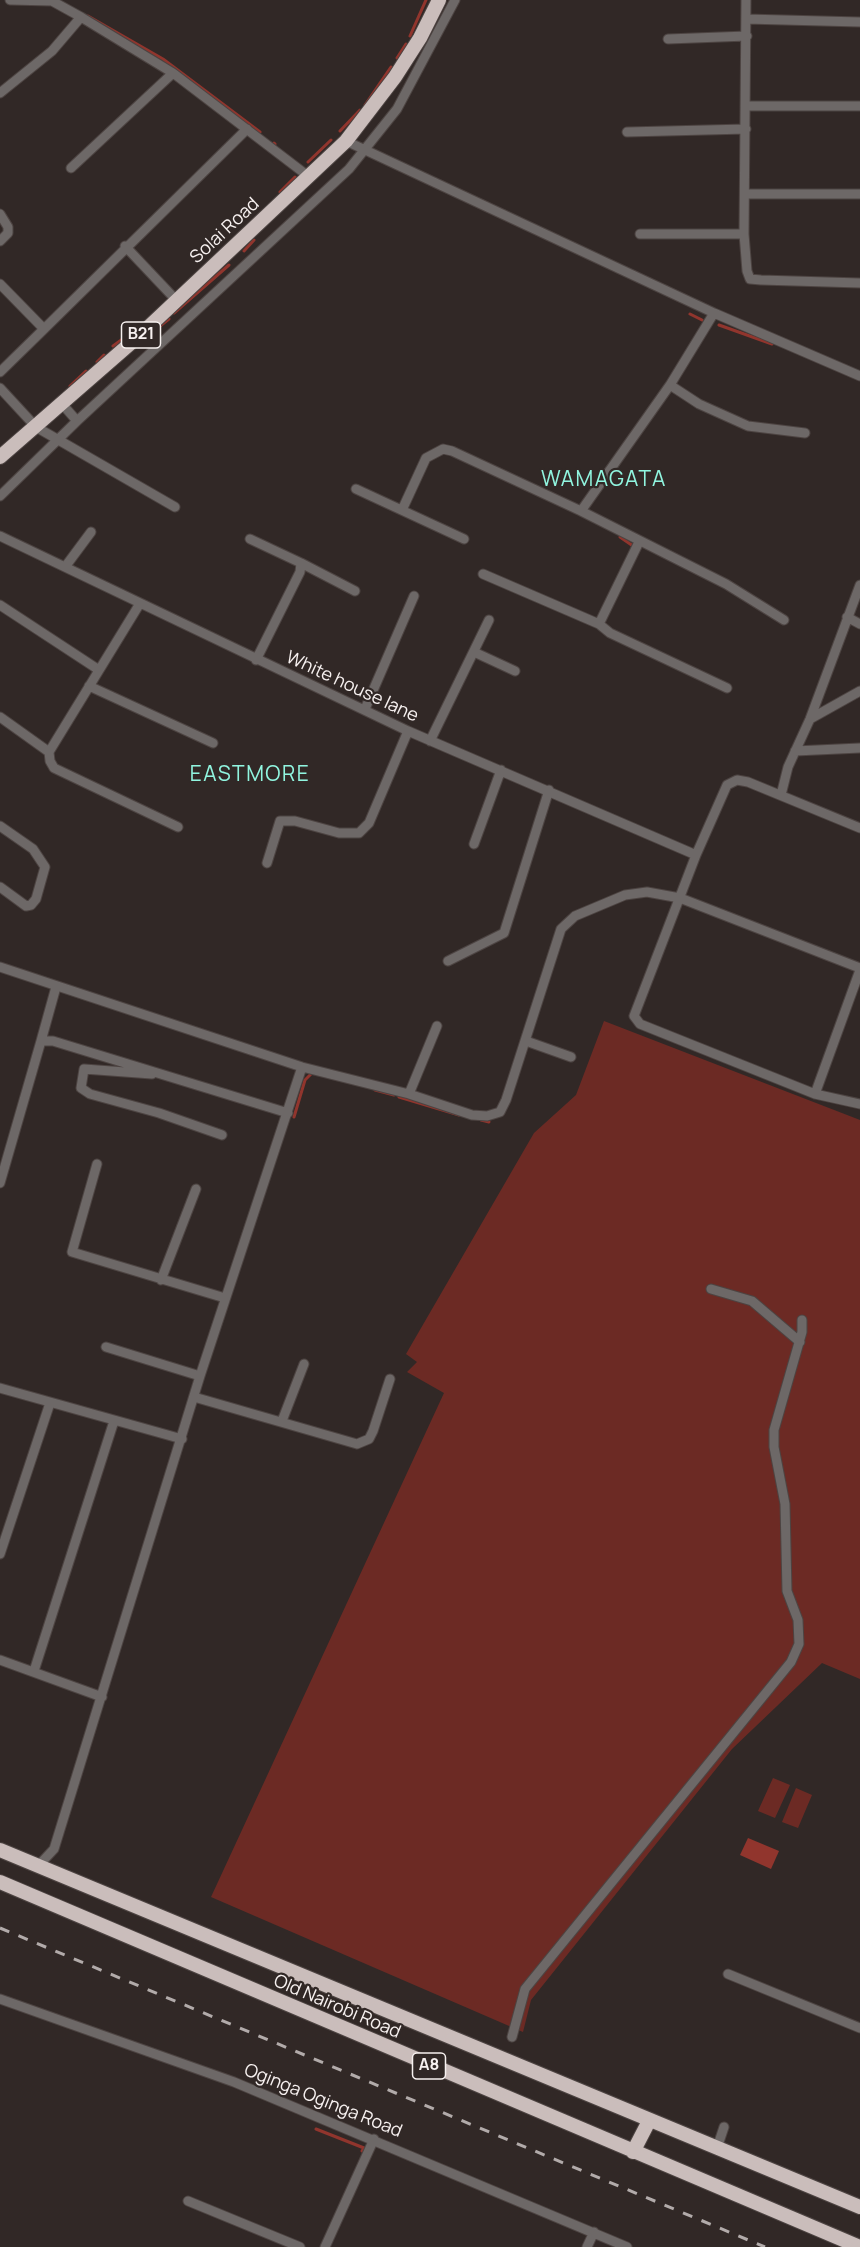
<!DOCTYPE html>
<html>
<head>
<meta charset="utf-8">
<style>
  body { margin:0 }
  canvas { display:block; background:#312826 }
</style>
</head>
<body>
<canvas width="860" height="2247"></canvas>
<script>
const ctx = document.querySelector('canvas').getContext('2d');
ctx.lineJoin = 'round';
function fill(path, color) {
  ctx.fillStyle = color;
  ctx.fill(path, 'evenodd');
}
function poly(rows) {
  const path = new Path2D();
  for (const r of rows) {
    path.moveTo(r[0], r[1]);
    for (let i = 2; i < r.length; i += 2) path.lineTo(r[i], r[i + 1]);
  }
  return path;
}
function trace(path, color, width, dash) {
  ctx.strokeStyle = color;
  ctx.lineWidth = width;
  ctx.lineCap = dash ? 'butt' : 'round';
  ctx.setLineDash(dash || []);
  ctx.stroke(path);
}
function write(font, color, halo, rows, align = 'center') {
  ctx.font = font + ' Manrope,sans-serif';
  ctx.lineWidth = 4.5;
  ctx.setLineDash([]);
  ctx.textBaseline = 'middle';
  ctx.strokeStyle = halo;
  ctx.fillStyle = color;
  for (const [text, x, y, turn = 0] of rows) {
    ctx.save();
    ctx.translate(x, y);
    ctx.rotate((+turn || 0) * Math.PI / 180);
    ctx.textAlign = isNaN(turn) ? turn : align;
    if (halo) ctx.strokeText(text, 0, 0);
    ctx.fillText(text, 0, 0);
    ctx.restore();
  }
}
const green = poly([
  [604,1021,860,1120,860,1679,822,1663,732,1749,531,2000,523,2032,211,1897,444,1393,407,1372,417,1362,406,1354,534,1133,576,1095],
  [773,1778,790,1785,775,1818,758,1811],
  [796,1788,812,1795,798,1828,782,1822]
]);
const water = poly([
  [748,1838,779,1851,771,1869,740,1855]
]);
const stream = poly([
  [88,16,163,59,260,132],
  [410,36,426,0],
  [397,58,406,44],
  [365,105,391,67],
  [340,131,360,110],
  [274,143,275,144],
  [308,162,331,140],
  [280,192,295,177],
  [244,251,254,240],
  [174,313,229,265],
  [690,314,702,320],
  [719,325,772,344],
  [151,333,169,319],
  [113,346,124,338],
  [97,362,104,355],
  [70,386,86,371],
  [620,537,633,546],
  [375,1090,394,1095],
  [399,1097,459,1115],
  [294,1117,305,1080,313,1072],
  [481,1120,489,1122],
  [316,2129,364,2148,362,2151]
]);
const minor = poly([
  [10,0,52,1,81,17,173,73,308,176],
  [746,0,744,234,747,271,750,279,761,280,860,283],
  [746,19,860,22],
  [668,39,747,36],
  [0,93,52,51,81,17],
  [745,106,860,106],
  [627,132,746,129],
  [346,141,714,313,860,376],
  [71,168,173,73],
  [745,194,860,194],
  [0,214,8,227,8,233,0,241],
  [640,234,744,234],
  [125,246,177,301],
  [0,284,44,329,0,372],
  [44,329,247,129],
  [670,385,699,404,748,426,805,433],
  [0,388,36,427,175,507],
  [77,421,349,169,397,109,455,0],
  [356,489,464,539],
  [0,496,77,421,63,405],
  [402,510,426,458,443,449,452,451,581,511,726,584,784,620],
  [581,511,670,385,714,313],
  [0,536,408,731,696,855],
  [250,539,301,563,300,572,256,660],
  [639,542,599,624,610,633,727,688],
  [301,563,355,591],
  [65,567,91,532],
  [483,574,599,624],
  [0,605,99,670],
  [139,605,49,752,50,761,54,768,178,827],
  [847,617,860,624],
  [474,652,515,671],
  [89,686,213,743],
  [365,709,414,596],
  [0,717,49,752],
  [810,719,860,691],
  [430,741,489,620],
  [795,751,860,748],
  [781,795,788,767,810,719,860,585],
  [0,826,33,849,45,867,36,899,31,905,26,906,0,887],
  [860,828,748,782,737,780,727,785,696,855,634,1016,640,1024,815,1094,860,1104],
  [474,844,501,770],
  [267,863,280,821,295,821,339,833,359,833,369,823,408,731],
  [448,961,504,933,549,790],
  [0,967,302,1067,409,1094,472,1115,487,1116,500,1112,506,1100,561,929,575,916,625,895,647,892,680,898,860,968],
  [41,1041,56,987],
  [526,1041,571,1057],
  [152,1074,84,1069,81,1088,90,1094,159,1113,222,1135],
  [409,1094,437,1026],
  [815,1094,860,970],
  [97,1164,72,1252,225,1298],
  [0,1183,41,1041,53,1041,288,1113],
  [161,1280,196,1189],
  [711,1289,752,1301,800,1342],
  [106,1347,200,1376],
  [0,1388,182,1439],
  [194,1397,357,1444,369,1439,373,1431,390,1379],
  [282,1421,304,1364],
  [0,1554,50,1403],
  [0,1660,102,1697],
  [34,1671,114,1421],
  [39,1865,54,1849,200,1376,302,1067],
  [728,1974,860,2028],
  [0,1999,234,2082,627,2247],
  [512,2037,525,1989,791,1662,799,1644,798,1620,787,1591,785,1504,774,1447,774,1430,802,1332,802,1320],
  [717,2148,724,2127],
  [188,2201,300,2247],
  [325,2247,374,2139],
  [587,2247,594,2232]
]);
const highway = poly([
  [0,457,140,335,346,141,395,77,420,38,439,0],
  [0,1850,860,2207],
  [0,1882,860,2247],
  [633,2152,649,2121]
]);
const rail = poly([
  [0,1928,765,2247]
]);
const shields = [
  [141,335,39],
  [429,2066,33]
];
const shieldNames = [
  ["B21",141,335],
  ["A8",429,2066]
];
const streetNames = [
  ["Solai Road",225,231,-43],
  ["White house lane",352,687,25],
  ["Old Nairobi Road",337,2007,23],
  ["Oginga Oginga Road",323,2101,22]
];
const quarterNames = [
  ["WAMAGATA",604,480],
  ["EASTMORE",250,775]
];
fill(green, '#6c2a24');
fill(water, '#91352d');
trace(stream, '#91352d', 3);
trace(minor, '#4d4442', 11);
trace(highway, '#4d4442', 16);
trace(minor, '#6d6867', 9);
trace(highway, '#cabdbb', 14);
trace(rail, '#b2abaa', 3, [10, 10]);
for (const [x, y, w] of shields) {
  const box = new Path2D();
  box.roundRect(x - w / 2, y - 13, w, 26, 4.5);
  ctx.fillStyle = '#312826';
  ctx.fill(box);
  trace(box, '#f7f1f0', 1.5);
}
write('bold 16px', '#f7f1f0', null, shieldNames);
write('18px', '#f7f1f0', '#312826', streetNames);
ctx.letterSpacing = '1.5px';
write('21px', '#91f6e0', '#312826', quarterNames);
ctx.letterSpacing = '0px';
</script>
</body>
</html>
